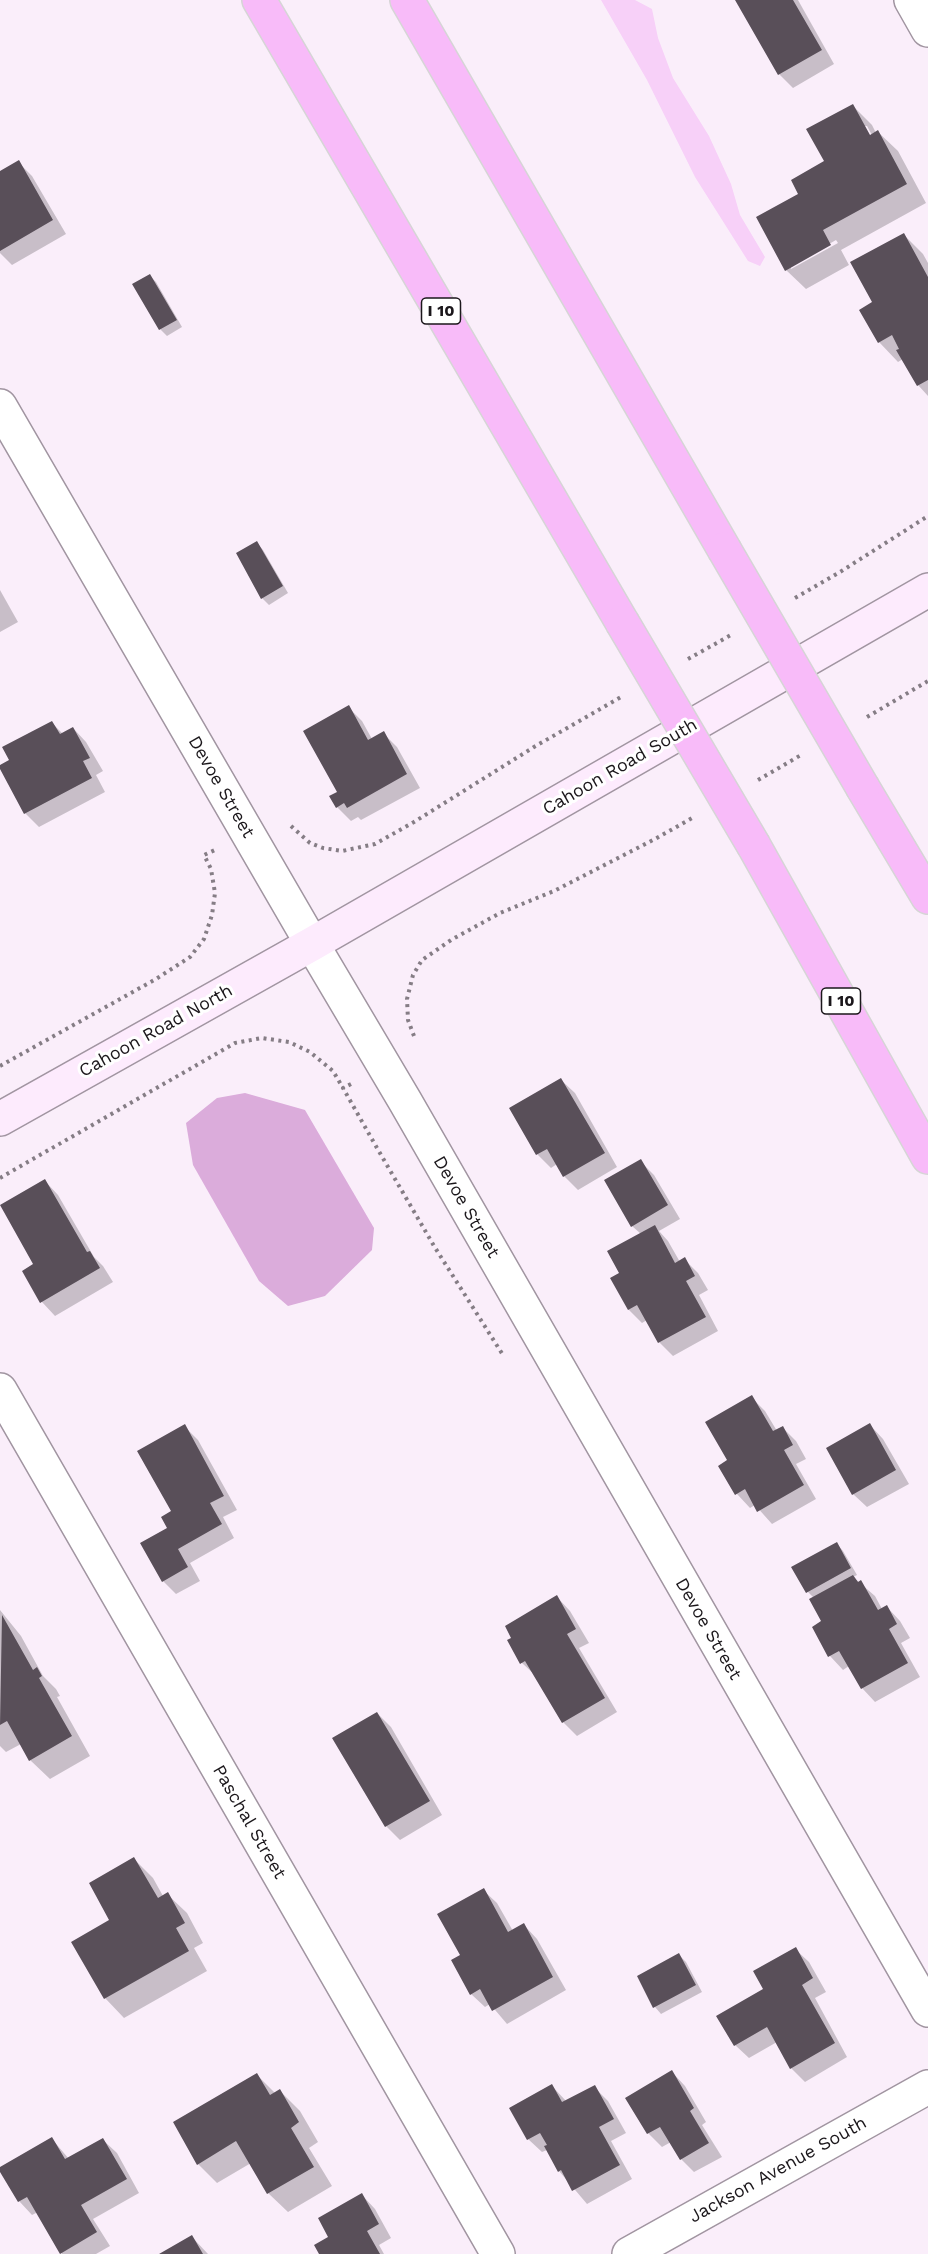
<!DOCTYPE html>
<html>
<head>
<meta charset="utf-8">
<style>
  body { margin:0 }
  canvas { display:block; background:#faeefa }
</style>
</head>
<body>
<canvas width="928" height="2254"></canvas>
<script>
const ctx = document.querySelector('canvas').getContext('2d');
ctx.lineJoin = 'round';
function fill(path, color) {
  ctx.fillStyle = color;
  ctx.fill(path, 'evenodd');
}
function poly(rows) {
  const path = new Path2D();
  for (const r of rows) {
    path.moveTo(r[0], r[1]);
    for (let i = 2; i < r.length; i += 2) path.lineTo(r[i], r[i + 1]);
  }
  return path;
}
function trace(path, color, width, dash) {
  ctx.strokeStyle = color;
  ctx.lineWidth = width;
  ctx.lineCap = dash ? 'butt' : 'round';
  ctx.setLineDash(dash || []);
  ctx.stroke(path);
}
function write(font, color, halo, rows, align = 'center') {
  ctx.font = font + ' "Work Sans",sans-serif';
  ctx.lineWidth = 6;
  ctx.setLineDash([]);
  ctx.textBaseline = 'middle';
  ctx.strokeStyle = halo;
  ctx.fillStyle = color;
  for (const [text, x, y, turn = 0] of rows) {
    ctx.save();
    ctx.translate(x, y);
    ctx.rotate((+turn || 0) * Math.PI / 180);
    ctx.textAlign = isNaN(turn) ? turn : align;
    if (halo) ctx.strokeText(text, 0, 0);
    ctx.fillText(text, 0, 0);
    ctx.restore();
  }
}
const green = poly([
  [601,0,635,0,652,9,658,38,673,78,709,136,731,184,740,215,765,257,760,266,748,261,695,177,647,80]
]);
const water = poly([
  [245,1093,305,1110,374,1228,372,1250,325,1296,288,1306,259,1281,193,1165,186,1123,217,1098]
]);
const shadow = poly([
  [737,0,798,0,834,64,793,88,779,74],
  [853,106,872,125,876,133,878,132,898,151,926,203,841,250,849,265,806,289,786,270,826,162],
  [864,126,867,126,875,141,872,142],
  [836,240,838,243,791,269,791,266],
  [18,162,32,176,66,234,12,265,0,253,0,173],
  [903,234,923,254,928,263,928,396,918,385,903,359,898,362,879,342,874,303],
  [150,276,156,282,182,327,167,336,160,329],
  [257,543,263,550,288,593,269,605,262,598],
  [0,590,18,622,0,632],
  [348,707,362,721,372,739,383,733,397,747,420,788,361,820,358,817,351,821,337,807],
  [52,723,63,734,73,728,86,742,103,771,96,775,105,792,39,827,25,813,0,767,11,761],
  [561,1080,575,1093,617,1167,578,1190,564,1176,557,1164,551,1168,537,1154],
  [640,1161,654,1175,680,1219,659,1231,668,1241,680,1262,684,1259,698,1273,708,1290,699,1295,718,1331,673,1356,659,1342,647,1320,642,1323,629,1310,612,1278,621,1273,641,1234,632,1226],
  [45,1181,58,1195,94,1257,103,1266,113,1282,55,1316,42,1302,35,1265],
  [751,1397,765,1411,777,1431,783,1428,796,1441,806,1459,796,1464,816,1499,772,1524,755,1505,750,1508,737,1494,720,1466,729,1461],
  [870,1425,883,1439,909,1484,867,1507,853,1494],
  [184,1426,198,1440,237,1510,223,1517,234,1538,190,1563,200,1581,176,1594,163,1581],
  [837,1544,843,1551,857,1575,853,1577,875,1596,882,1609,887,1607,900,1621,910,1638,901,1643,920,1677,875,1702,862,1688,849,1666,843,1670,830,1656,824,1622,814,1598,808,1592],
  [557,1597,570,1611,589,1643,579,1648,617,1712,577,1736,563,1722,536,1676,522,1663,513,1638],
  [0,1610,21,1636,43,1676,56,1689,60,1696,57,1697,90,1756,50,1779,30,1760,21,1744,6,1752,0,1746],
  [377,1713,391,1727,442,1815,400,1840,386,1826],
  [134,1859,153,1878,163,1896,167,1894,187,1913,203,1943,194,1948,207,1971,124,2018,105,1998,111,1920],
  [483,1890,497,1903,513,1931,524,1925,537,1939,566,1990,507,2024,490,2004,485,2007,471,1994,462,1956],
  [795,1949,809,1962,826,1992,815,1998,847,2057,805,2082,791,2068,777,2042,749,2058,735,2045,765,1990],
  [679,1955,686,1962,702,1992,661,2014,655,2007],
  [672,2072,685,2086,706,2122,702,2125,722,2157,694,2172,681,2159,671,2142,662,2147,648,2133,627,2098],
  [257,2075,276,2094,280,2091,300,2111,318,2142,309,2148,332,2186,288,2212,268,2193,251,2163,217,2183,198,2164],
  [552,2086,567,2102,594,2087,608,2101,626,2133,611,2141,632,2179,587,2204,559,2171,547,2150,542,2152,528,2139],
  [52,2139,69,2159,103,2140,117,2153,139,2193,93,2219,110,2246,96,2254,62,2254,38,2212,32,2215,19,2201],
  [362,2195,375,2209,391,2238,379,2245,384,2254,321,2254,330,2238],
  [192,2237,208,2254,162,2254]
]);
const building = poly([
  [735,0,793,0,822,50,778,75],
  [853,104,870,135,878,130,907,184,823,230,831,245,785,271,756,217,798,194,791,180,824,161,806,129],
  [19,160,53,220,0,251,0,171],
  [904,233,928,277,928,380,917,386,896,350,899,349,892,335,878,343,859,310,872,302,850,262],
  [150,274,177,320,159,330,132,284],
  [257,541,283,586,261,599,236,553],
  [349,705,368,740,384,731,407,774,347,808,344,803,336,808,329,796,337,792,303,731],
  [52,721,60,734,73,727,90,758,83,761,92,778,24,814,0,769,0,765,9,760,2,747],
  [561,1078,605,1153,563,1177,547,1149,536,1155,509,1108],
  [641,1159,668,1205,631,1227,604,1180],
  [45,1179,87,1252,90,1251,100,1268,40,1303,22,1271,33,1264,0,1205],
  [655,1225,675,1263,685,1257,695,1276,686,1281,706,1317,658,1343,637,1305,628,1310,610,1278,619,1273,607,1251],
  [752,1395,773,1431,783,1426,793,1445,784,1450,804,1485,757,1512,745,1489,735,1495,718,1466,727,1460,705,1422],
  [870,1423,896,1470,852,1495,826,1448],
  [185,1424,224,1496,210,1503,222,1524,178,1549,188,1567,162,1582,140,1543,167,1528,161,1517,171,1511,137,1451],
  [837,1542,851,1568,806,1593,791,1567],
  [853,1575,858,1582,861,1580,878,1610,887,1605,897,1624,889,1629,908,1663,861,1689,839,1651,828,1657,812,1627,821,1621,809,1599],
  [557,1595,576,1629,567,1634,605,1698,562,1723,525,1661,520,1664,507,1640,511,1638,505,1626],
  [2,1615,33,1670,37,1667,42,1676,39,1678,72,1736,29,1761,7,1721,0,1725],
  [377,1712,430,1801,385,1827,332,1738],
  [134,1857,158,1898,168,1892,185,1923,176,1928,189,1951,104,1999,71,1942,109,1920,89,1883],
  [484,1888,508,1932,524,1923,553,1977,492,2011,480,1989,470,1995,451,1960,460,1955,437,1914],
  [796,1947,813,1978,802,1985,835,2043,790,2069,767,2027,734,2046,716,2016,763,1989,753,1971],
  [679,1953,696,1985,653,2008,637,1976],
  [672,2070,694,2108,690,2111,709,2143,680,2160,660,2127,647,2134,625,2098],
  [257,2073,270,2095,280,2089,299,2122,291,2128,314,2167,267,2194,236,2141,197,2165,173,2122],
  [552,2084,562,2102,595,2085,614,2119,599,2127,620,2165,572,2191,561,2170,558,2172,544,2146,547,2145,540,2133,527,2140,509,2108],
  [52,2137,65,2159,103,2138,127,2179,81,2205,97,2232,60,2254,27,2197,18,2202,0,2172,0,2167],
  [362,2193,379,2224,367,2231,380,2254,319,2254,314,2245,328,2237,318,2218],
  [192,2235,203,2254,159,2254]
]);
const path = poly([
  [795,598,840,572,928,516],
  [688,659,731,635],
  [867,717,928,681],
  [758,780,801,755],
  [291,826,310,843,323,848,342,851,375,844,414,822,534,747,621,697],
  [414,1036,408,1020,407,999,413,975,422,960,451,940,500,913,554,891,655,839,694,817],
  [0,1066,156,979,190,957,204,939,212,915,215,893,211,869,204,855,215,850],
  [351,1084,343,1088,377,1148,434,1246,503,1355],
  [0,1178,235,1043,262,1038,289,1042,310,1052,333,1071,343,1088]
]);
const minor = poly([
  [911,0,928,30],
  [0,406,312,944],
  [0,1390,498,2254],
  [629,2254,928,2087]
]);
const tertiary = poly([
  [312,944,405,1101,928,2010]
]);
const secondary = poly([
  [0,1119,312,944,928,590]
]);
const motorway = poly([
  [259,0,622,622],
  [407,0,724,549],
  [863,788,928,897],
  [754,846,928,1157]
]);
const motorwayBridge = poly([
  [724,549,863,788],
  [622,622,754,846]
]);
const shields = [
  [441,311,39],
  [841,1001,39]
];
const shieldNames = [
  ["I 10",441,311],
  ["I 10",841,1001]
];
const streetNames = [
  ["Cahoon Road South",620,767,-30],
  ["Devoe Street",221,787,60],
  ["Cahoon Road North",156,1031,-29],
  ["Devoe Street",466,1207,60],
  ["Devoe Street",708,1629,60],
  ["Paschal Street",249,1822,60],
  ["Jackson Avenue South",778,2170,-29]
];
fill(green, '#f7d0f8');
fill(water, '#dbacdb');
fill(shadow, '#0003');
fill(building, '#594f59');
trace(minor, '#a195a1', 36);
trace(tertiary, '#a195a1', 36);
trace(secondary, '#a195a1', 36);
trace(motorway, '#d6d5d6', 36);
trace(path, '#857d85', 4, [3, 4.5]);
trace(minor, '#fff', 33);
trace(tertiary, '#fff', 33);
trace(secondary, '#fdebfd', 33);
trace(motorway, '#f8bbf9', 33);
trace(motorwayBridge, '#d6d5d6', 36, []);
trace(motorwayBridge, '#f8bbf9', 33);
for (const [x, y, w] of shields) {
  const box = new Path2D();
  box.roundRect(x - w / 2, y - 13, w, 26, 4.5);
  ctx.fillStyle = '#fff';
  ctx.fill(box);
  trace(box, '#1b171b', 1.5);
}
write('bold 16px', '#1b171b', null, shieldNames);
write('18px', '#1b171b', '#fff', streetNames);
</script>
</body>
</html>
